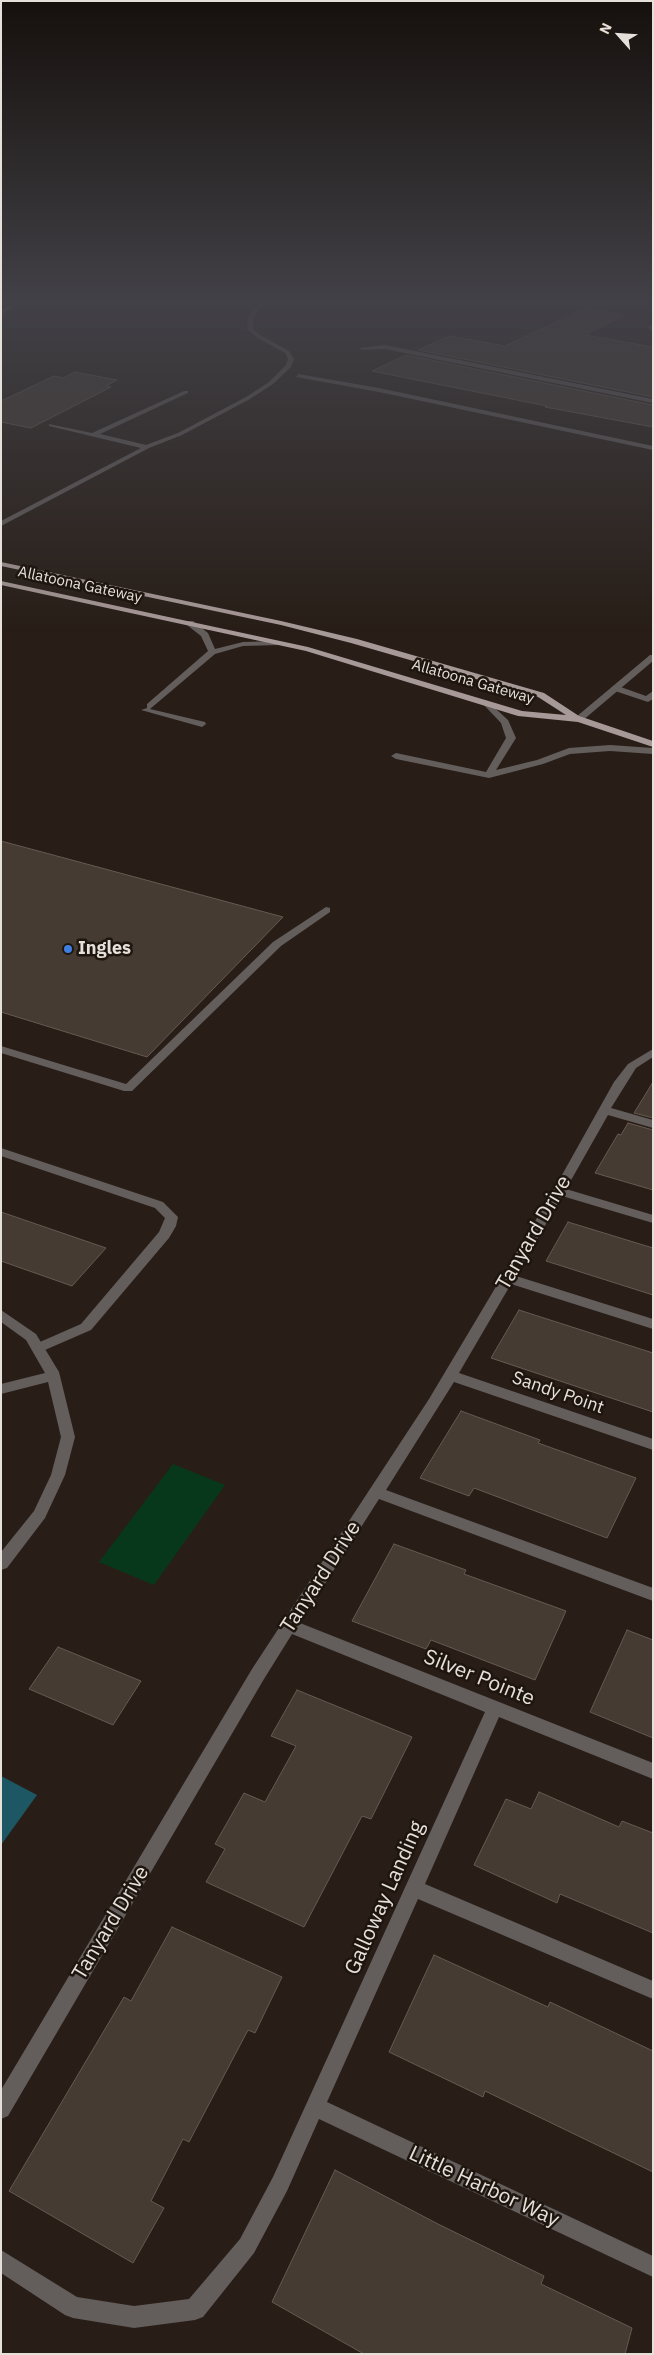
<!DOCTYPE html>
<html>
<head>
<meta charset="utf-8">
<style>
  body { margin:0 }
  #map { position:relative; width:654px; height:2355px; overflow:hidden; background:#281e17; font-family:"IBM Plex Sans",sans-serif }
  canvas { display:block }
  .frame { position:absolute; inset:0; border:2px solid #e6e0db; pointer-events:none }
  .north { position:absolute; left:594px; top:10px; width:50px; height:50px; -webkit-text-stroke:4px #1e150e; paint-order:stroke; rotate:296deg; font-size:14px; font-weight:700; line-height:20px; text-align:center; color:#e6e0db }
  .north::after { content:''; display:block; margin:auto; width:18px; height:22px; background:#e6e0db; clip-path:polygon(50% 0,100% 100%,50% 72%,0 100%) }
</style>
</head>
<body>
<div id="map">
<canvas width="654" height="2355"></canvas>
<div class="frame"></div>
<div class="north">N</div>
</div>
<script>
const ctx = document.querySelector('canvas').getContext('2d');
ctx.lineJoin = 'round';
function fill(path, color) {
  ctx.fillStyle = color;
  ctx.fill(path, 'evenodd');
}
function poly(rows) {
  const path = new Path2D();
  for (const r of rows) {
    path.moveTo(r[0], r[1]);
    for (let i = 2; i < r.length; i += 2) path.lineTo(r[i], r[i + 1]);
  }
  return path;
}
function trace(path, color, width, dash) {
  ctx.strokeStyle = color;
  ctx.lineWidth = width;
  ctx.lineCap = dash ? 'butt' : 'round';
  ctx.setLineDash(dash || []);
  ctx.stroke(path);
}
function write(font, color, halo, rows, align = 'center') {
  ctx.font = font + ' "IBM Plex Sans",sans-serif';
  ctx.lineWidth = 5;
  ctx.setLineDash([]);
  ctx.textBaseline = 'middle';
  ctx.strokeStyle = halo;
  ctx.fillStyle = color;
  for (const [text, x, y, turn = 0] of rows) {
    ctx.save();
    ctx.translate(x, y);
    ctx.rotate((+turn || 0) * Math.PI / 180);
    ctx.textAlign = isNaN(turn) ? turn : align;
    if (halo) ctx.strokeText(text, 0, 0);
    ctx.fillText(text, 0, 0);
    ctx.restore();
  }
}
const green = poly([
  [173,1464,225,1485,154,1585,99,1562]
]);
const water = poly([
  [1,1776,37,1795,1,1845]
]);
const building = poly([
  [585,308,624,315,585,335,653,347,653,397,418,350,450,336,505,346,585,308],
  [406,355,653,405,653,427,545,407,547,406,372,371,406,355],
  [75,372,117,380,106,386,111,387,31,428,1,422,1,401,54,376,63,378,75,372],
  [1,841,68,859,283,917,147,1057,1,1012,1,841],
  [653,1082,653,1118,634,1113,653,1082],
  [628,1123,653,1130,653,1190,595,1173,618,1134,621,1135,628,1123],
  [1,1212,106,1248,72,1286,1,1261,1,1212],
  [568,1222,653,1248,653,1295,546,1261,568,1222],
  [519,1310,653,1353,653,1412,491,1358,519,1310],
  [461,1411,540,1440,538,1443,636,1478,607,1538,474,1488,469,1496,420,1478,461,1411],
  [394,1544,466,1570,464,1574,566,1611,535,1680,431,1640,426,1649,352,1621,394,1544],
  [627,1630,653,1640,653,1738,590,1712,627,1630],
  [58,1647,141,1681,113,1725,29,1689,58,1647],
  [297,1690,412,1737,371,1819,362,1816,304,1927,206,1882,225,1849,215,1844,244,1793,265,1802,296,1746,271,1736,297,1690],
  [539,1792,619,1827,622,1821,653,1833,653,1933,560,1894,557,1903,474,1865,506,1799,531,1809,539,1792],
  [172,1927,282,1977,255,2033,248,2030,189,2142,183,2139,151,2201,164,2208,133,2263,9,2191,124,1997,131,2001,172,1927],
  [434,1955,548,2007,550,2002,653,2051,653,2172,485,2091,483,2097,389,2052,434,1955],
  [335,2170,438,2224,544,2276,541,2284,632,2328,625,2354,364,2354,272,2302,335,2170]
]);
const service = poly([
  [257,304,263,304,254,317,253,329,260,335,289,351,294,359,291,367,273,384,250,399,182,435,149,448,1,526,1,521,141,448,49,426,49,424,92,433,184,391,188,391,188,393,100,434,146,445,178,433,246,397,269,382,286,365,288,359,285,353,256,337,247,329,248,317,257,304],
  [187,621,193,621,208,633,215,649,243,642,279,641,283,643,279,645,243,646,215,654,150,709,205,722,206,724,202,727,141,710,147,708,147,704,208,651,201,636,187,625,187,621],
  [615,685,646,696,653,691,653,699,648,702,612,690,611,688,615,685],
  [486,700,508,720,516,738,496,770,537,760,569,748,610,745,653,748,653,754,610,751,570,754,543,764,489,778,396,759,391,756,396,753,486,772,506,738,501,723,482,703,486,700],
  [326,907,330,908,330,912,281,946,132,1091,124,1091,1,1053,1,1046,126,1084,273,942,326,907],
  [1,1148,163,1202,178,1217,176,1226,169,1238,91,1330,38,1353,33,1351,31,1348,33,1345,81,1324,159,1232,165,1218,155,1208,1,1156,1,1148]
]);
const minor = poly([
  [653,324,653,331,647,327,653,324],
  [385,345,653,399,653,403,385,349,362,350,359,348,385,345],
  [298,374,379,388,653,446,653,450,379,392,296,377,298,374],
  [650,655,653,655,653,661,582,721,576,721,576,717,650,655],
  [653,1049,653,1057,636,1068,611,1108,653,1120,653,1128,608,1115,566,1189,653,1215,653,1223,562,1196,516,1276,653,1319,653,1329,511,1284,459,1373,653,1439,653,1450,454,1382,386,1490,653,1588,653,1601,379,1499,300,1623,653,1763,653,1779,499,1717,425,1884,653,1981,653,1999,418,1899,327,2102,653,2256,653,2277,319,2119,287,2191,254,2253,203,2317,195,2320,134,2328,73,2318,65,2315,1,2273,1,2250,77,2297,134,2306,189,2299,240,2239,273,2177,485,1712,292,1634,264,1679,8,2116,1,2119,1,2090,252,1669,429,1399,553,1191,614,1082,628,1064,653,1049],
  [1,1310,36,1334,59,1372,75,1437,65,1475,45,1518,7,1568,1,1570,1,1552,34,1511,51,1475,61,1437,48,1382,1,1394,1,1384,45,1373,26,1340,1,1322,1,1310]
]);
const primary = poly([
  [1,562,281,621,357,639,544,693,579,716,653,741,653,747,578,722,518,716,306,651,1,585,1,581,308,647,522,711,566,715,538,697,351,643,281,625,1,566,1,562]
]);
const motorway = poly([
  [11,304,18,304,1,315,1,310,11,304]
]);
const markers = [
  [68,949,5,"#3f7fe0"]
];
const farStreetnames = [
  ["Allatoona Gateway",80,585,12],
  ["Allatoona Gateway",473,682,16]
];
const poiNames = [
  ["Ingles",78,949]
];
const streetNames = [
  ["Sandy Point",558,1393,19]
];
const nearStreetnames = [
  ["Tanyard Drive",534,1233,-60],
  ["Tanyard Drive",321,1577,-57],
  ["Silver Pointe",479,1678,22],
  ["Galloway Landing",385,1898,-66],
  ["Tanyard Drive",111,1923,-59],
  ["Little Harbor Way",484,2187,25]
];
fill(green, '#08381c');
fill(water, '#1d5763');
fill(building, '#453b33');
trace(building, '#665a52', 1);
fill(service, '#635d5c');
fill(minor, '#635d5c');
fill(primary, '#a79997');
fill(motorway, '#c2b1af');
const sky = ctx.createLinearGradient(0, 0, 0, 633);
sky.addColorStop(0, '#16100d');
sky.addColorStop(0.48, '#424147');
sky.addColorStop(1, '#42414700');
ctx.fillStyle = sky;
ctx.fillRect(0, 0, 654, 633);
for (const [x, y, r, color] of markers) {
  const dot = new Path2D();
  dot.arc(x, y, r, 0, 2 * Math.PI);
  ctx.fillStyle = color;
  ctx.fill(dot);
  trace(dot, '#1e150e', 2);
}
write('15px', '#e6e0db', '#1e150e', farStreetnames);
write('bold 18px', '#e6e0db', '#1e150e', poiNames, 'left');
write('18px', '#e6e0db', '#1e150e', streetNames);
write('21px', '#e6e0db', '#1e150e', nearStreetnames);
</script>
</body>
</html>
